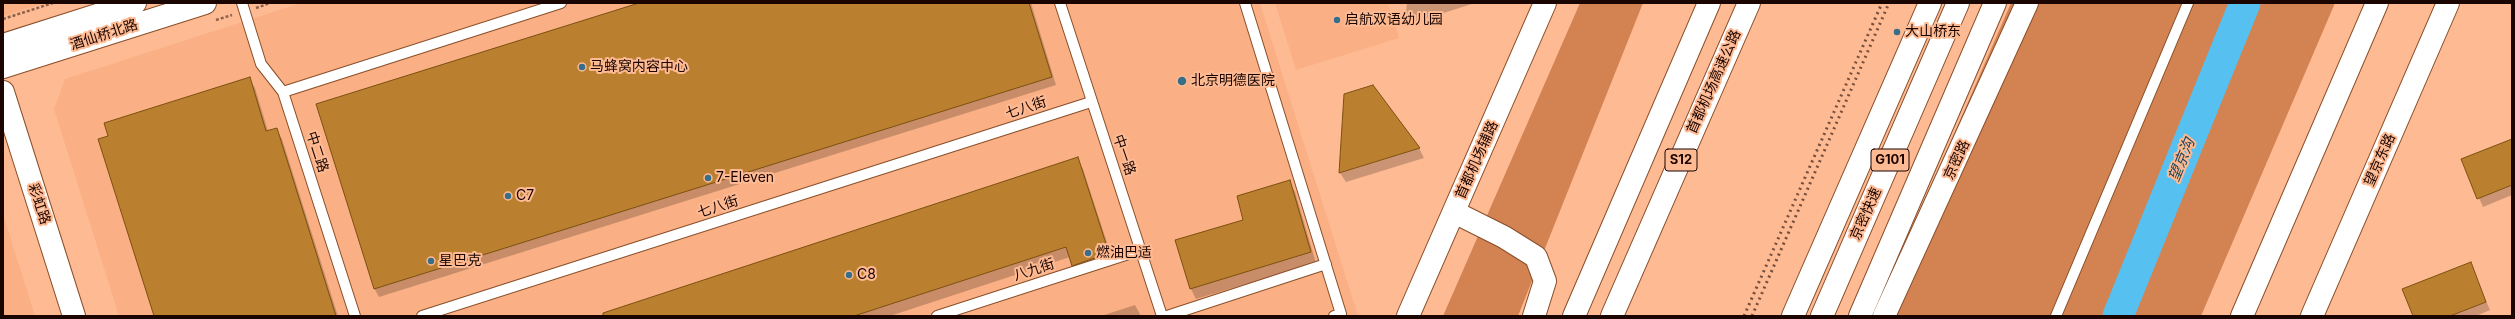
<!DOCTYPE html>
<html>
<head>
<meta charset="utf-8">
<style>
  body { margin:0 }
  #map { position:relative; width:2515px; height:319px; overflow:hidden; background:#feba93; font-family:Inter,sans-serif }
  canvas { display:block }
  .frame { position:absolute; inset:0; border:4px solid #1b0500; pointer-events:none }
</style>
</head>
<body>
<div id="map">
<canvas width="2515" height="319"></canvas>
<div class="frame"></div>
</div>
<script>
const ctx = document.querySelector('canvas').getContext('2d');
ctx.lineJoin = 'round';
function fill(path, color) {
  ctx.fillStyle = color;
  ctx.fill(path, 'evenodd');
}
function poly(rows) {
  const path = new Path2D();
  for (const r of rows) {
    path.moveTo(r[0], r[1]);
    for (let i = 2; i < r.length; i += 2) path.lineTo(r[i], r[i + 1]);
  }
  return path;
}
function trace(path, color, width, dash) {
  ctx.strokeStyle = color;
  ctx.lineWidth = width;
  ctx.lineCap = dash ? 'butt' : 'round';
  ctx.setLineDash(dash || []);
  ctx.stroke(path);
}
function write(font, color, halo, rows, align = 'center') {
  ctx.font = font + ' Inter,"Noto Sans SC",sans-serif';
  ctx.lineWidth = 4;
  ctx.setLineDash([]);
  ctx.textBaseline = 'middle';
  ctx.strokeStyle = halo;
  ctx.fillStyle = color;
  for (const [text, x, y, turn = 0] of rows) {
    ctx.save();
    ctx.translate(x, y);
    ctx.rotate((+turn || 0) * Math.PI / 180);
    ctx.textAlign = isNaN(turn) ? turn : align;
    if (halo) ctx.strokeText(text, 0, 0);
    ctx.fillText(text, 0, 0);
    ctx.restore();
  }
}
const built = poly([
  [3,3,45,3,3,16],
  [301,3,1260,3,1358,316,119,316,54,109,65,79],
  [1275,3,1388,3,1399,38,1296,70],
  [3,214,35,316,3,316]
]);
const forest = poly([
  [1580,3,1643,3,1518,316,1443,316],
  [2011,3,2335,3,2201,316,1875,316]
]);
const shadow = poly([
  [642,3,1031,3,1056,85,379,297,374,288],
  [1407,3,1475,3,1412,23,1406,13],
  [249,78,255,88,268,131,276,129,282,139,338,316,155,316],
  [2512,140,2512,195,2483,207,2462,160],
  [1419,148,1424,158,1346,182,1340,173],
  [1077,159,1083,169,1114,264,1078,275,1070,257,890,316,598,316],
  [1289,182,1295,192,1316,263,1196,299,1191,289,1245,220],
  [2470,263,2490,310,2476,316,2414,316],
  [1135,305,1141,316,1101,316]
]);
const river = poly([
  [2118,316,2245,3]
]);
const building = poly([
  [639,3,1029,3,1052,77,374,289,316,104,639,3],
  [250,77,266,131,277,128,336,316,154,316,98,139,108,136,104,123,250,77],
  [1373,85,1420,148,1339,173,1344,94,1373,85],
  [2512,139,2512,185,2477,199,2461,159,2512,139],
  [1078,157,1109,253,1072,266,1066,247,854,316,603,316,603,313,1078,157],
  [1290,180,1311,252,1190,289,1175,240,1243,220,1237,196,1290,180],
  [2471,262,2486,302,2450,316,2413,316,2402,289,2471,262]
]);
const path = poly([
  [256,8,270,3],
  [3,19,53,3],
  [216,20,232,15]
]);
const lane = poly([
  [242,3,261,64,283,92,355,316],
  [1060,3,1162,316],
  [1245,3,1341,314,1334,316],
  [283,92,561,3],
  [422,316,1091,102],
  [937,316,1141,250],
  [1167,316,1326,264],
  [2056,316,2188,3]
]);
const secondary = poly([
  [3,45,135,3],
  [3,67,205,3],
  [3,92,74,316],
  [1408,316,1545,3],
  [1793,316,1930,3],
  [1884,316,2027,3]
]);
const primary = poly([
  [2242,316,2377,3],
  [2312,316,2448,3]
]);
const highway = poly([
  [1454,212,1504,237,1536,257,1545,281,1534,316],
  [1574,316,1709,3],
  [1612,316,1749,3],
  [1822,316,1958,3],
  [1860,316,1995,3]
]);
const rail = poly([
  [1744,316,1882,3],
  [1752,316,1889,3]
]);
const markers = [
  [1337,20,4,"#376f8a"],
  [1897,32,4,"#376f8a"],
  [582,67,4,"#376f8a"],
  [1182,81,5,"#376f8a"],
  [708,178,4,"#376f8a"],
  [508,196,4,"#376f8a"],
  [1088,253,4,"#376f8a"],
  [431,261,4,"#376f8a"],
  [849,275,4,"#376f8a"]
];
const shields = [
  [1681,160,32],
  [1890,160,38]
];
const shieldNames = [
  ["S12",1681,160],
  ["G101",1890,160]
];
const poiNames = [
  ["启航双语幼儿园",1345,20],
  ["大山桥东",1905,32],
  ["马蜂窝内容中心",590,67],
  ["北京明德医院",1191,81],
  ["7-Eleven",716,178],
  ["C7",516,196],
  ["燃油巴适",1096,253],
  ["星巴克",439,261],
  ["C8",857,275]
];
const streetNames = [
  ["酒仙桥北路",104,35,-18],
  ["首都机场高速公路",1714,82,-66],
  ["七八街",1026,108,-18],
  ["中二路",317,152,72],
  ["中一路",1124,155,71],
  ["首都机场辅路",1477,160,-66],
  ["京密路",1957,160,-65],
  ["望京东路",2380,160,-66],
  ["彩虹路",39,204,72],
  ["七八街",718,207,-18],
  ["京密快速",1866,214,-66],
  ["八九街",1034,270,-18]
];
const waterNames = [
  ["望京沟",2182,160,-68]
];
fill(built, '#fab084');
fill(forest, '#d38352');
fill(shadow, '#0003');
trace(river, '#56c0f0', 31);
fill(building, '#ba7f2f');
trace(building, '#7c5110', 1);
trace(lane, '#894e29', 12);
trace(secondary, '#894e29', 24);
trace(primary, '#894e29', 24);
trace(highway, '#894e29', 24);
trace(path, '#8f624b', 2.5, [3, 2]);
trace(lane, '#fff', 10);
trace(secondary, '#fff', 22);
trace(primary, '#fff', 22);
trace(highway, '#fff', 22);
trace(rail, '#774f3c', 3, [2, 4]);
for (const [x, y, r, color] of markers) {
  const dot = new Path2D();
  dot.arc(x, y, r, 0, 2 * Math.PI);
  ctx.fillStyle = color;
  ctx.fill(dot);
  trace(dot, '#feba93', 1.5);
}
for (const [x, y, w] of shields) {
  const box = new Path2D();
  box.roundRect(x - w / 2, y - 11, w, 22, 3);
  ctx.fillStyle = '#feba93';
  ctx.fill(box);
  trace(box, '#1b0500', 1);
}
write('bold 13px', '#1b0500', null, shieldNames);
write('14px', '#1b0500', '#feba93', poiNames, 'left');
write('14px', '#1b0500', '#feba93', streetNames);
write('italic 15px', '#1b475b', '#feba93', waterNames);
</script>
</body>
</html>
